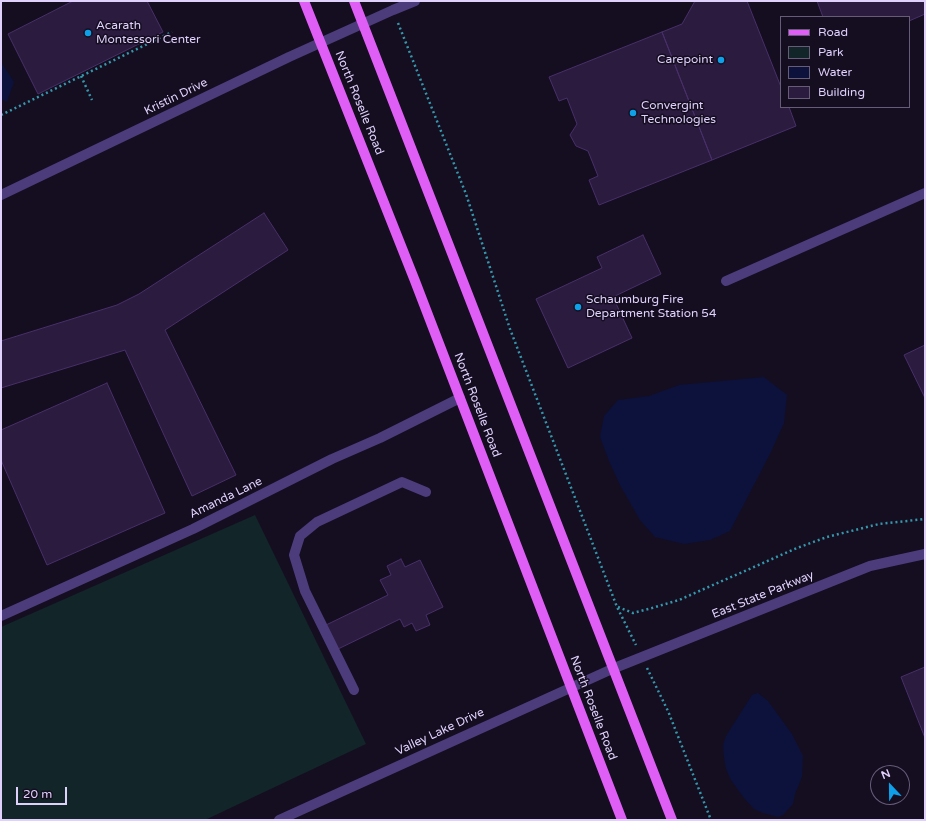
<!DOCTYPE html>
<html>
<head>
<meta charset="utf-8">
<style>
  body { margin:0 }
  #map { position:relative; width:926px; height:821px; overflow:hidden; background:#150e20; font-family:"Varela Round",sans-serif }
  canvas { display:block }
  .frame { position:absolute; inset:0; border:2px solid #dfd0fc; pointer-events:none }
  .legend { position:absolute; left:780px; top:16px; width:130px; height:92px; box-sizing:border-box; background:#150e20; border:1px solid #665c78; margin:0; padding:5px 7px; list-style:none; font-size:12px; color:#dfd0fc }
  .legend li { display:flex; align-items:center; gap:8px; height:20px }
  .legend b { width:20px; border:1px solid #665c78 }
  .north { position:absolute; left:870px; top:765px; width:40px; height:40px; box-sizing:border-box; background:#150e20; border:1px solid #665c78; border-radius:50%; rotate:338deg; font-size:11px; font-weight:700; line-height:16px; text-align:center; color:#dfd0fc }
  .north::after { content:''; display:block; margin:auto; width:14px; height:18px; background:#0ea1e9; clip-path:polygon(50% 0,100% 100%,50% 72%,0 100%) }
  .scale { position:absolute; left:16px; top:787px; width:51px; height:18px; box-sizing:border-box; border:2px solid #dfd0fc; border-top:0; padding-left:5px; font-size:12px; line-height:14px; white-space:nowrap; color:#dfd0fc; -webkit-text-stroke:3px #150e20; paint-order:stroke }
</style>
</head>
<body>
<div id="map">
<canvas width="926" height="821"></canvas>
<div class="frame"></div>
<ul class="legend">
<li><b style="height:5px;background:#df5ef5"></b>Road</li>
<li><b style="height:11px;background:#122529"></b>Park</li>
<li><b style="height:11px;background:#0c123b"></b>Water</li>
<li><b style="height:11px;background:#2b1b3f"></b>Building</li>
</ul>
<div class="north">N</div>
<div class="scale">20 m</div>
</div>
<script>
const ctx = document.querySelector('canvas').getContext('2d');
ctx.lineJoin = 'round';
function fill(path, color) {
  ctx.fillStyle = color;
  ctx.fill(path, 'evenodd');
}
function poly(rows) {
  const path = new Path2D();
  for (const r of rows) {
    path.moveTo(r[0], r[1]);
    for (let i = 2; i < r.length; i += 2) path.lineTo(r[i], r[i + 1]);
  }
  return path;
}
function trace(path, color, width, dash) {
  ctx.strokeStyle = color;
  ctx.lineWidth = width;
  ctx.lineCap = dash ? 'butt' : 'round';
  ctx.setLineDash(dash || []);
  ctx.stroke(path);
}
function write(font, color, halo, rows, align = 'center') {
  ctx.font = font + ' "Varela Round",sans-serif';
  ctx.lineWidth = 3;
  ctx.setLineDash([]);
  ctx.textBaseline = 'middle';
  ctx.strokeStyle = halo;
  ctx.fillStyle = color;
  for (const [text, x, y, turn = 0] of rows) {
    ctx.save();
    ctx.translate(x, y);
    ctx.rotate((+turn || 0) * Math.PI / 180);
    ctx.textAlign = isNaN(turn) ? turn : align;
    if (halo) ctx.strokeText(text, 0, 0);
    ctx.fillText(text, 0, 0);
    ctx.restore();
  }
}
const green = poly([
  [255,515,366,744,205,820,1,820,1,627]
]);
const water = poly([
  [1,62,14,82,7,102,1,99],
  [764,377,787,395,784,423,771,452,730,531,710,540,684,544,655,537,640,520,620,485,609,461,600,437,604,416,618,400,649,396,679,385],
  [758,693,768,701,792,734,803,756,802,777,795,794,793,804,783,815,778,817,763,813,754,809,744,798,731,780,726,769,724,757,723,745,726,736,752,695]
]);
const building = poly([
  [73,1,147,1,163,32,38,94,8,34,73,1],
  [695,1,747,1,781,87,781,107,789,107,796,126,712,160,662,32,682,24,695,1],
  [817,1,925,1,925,14,909,21,909,17,823,17,817,1],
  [662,32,712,160,599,205,589,180,598,176,588,151,576,146,570,135,577,124,567,98,559,101,549,77,662,32],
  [264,213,288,250,165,330,236,475,192,496,125,350,1,388,1,341,117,305,139,294,264,213],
  [643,235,661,274,613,297,632,338,568,368,536,299,602,268,597,257,643,235],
  [925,345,925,398,904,355,925,345],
  [107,383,165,513,47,565,1,460,1,430,107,383],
  [401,559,405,567,420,560,443,607,426,615,430,625,416,631,412,623,404,627,400,619,338,649,326,625,388,595,380,580,391,575,387,566,401,559],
  [925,667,925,738,901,677,925,667]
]);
const path = poly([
  [398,23,466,194,510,329,617,607,636,645],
  [81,76,92,100],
  [1,115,172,32],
  [618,607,633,613,652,608,679,600,797,548,827,537,879,524,925,519],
  [647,668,668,711,711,820]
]);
const minor = poly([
  [1,195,289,57,393,10,415,1],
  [726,281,925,193],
  [1,616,193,529,332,459,380,438,460,398],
  [354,690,305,591,294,555,300,536,317,522,402,482,426,492],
  [279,820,612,669,870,566,925,554]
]);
const major = poly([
  [304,1,415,281,622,820],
  [354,1,672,820]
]);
const markers = [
  [88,33,4,"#0ea1e9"],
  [721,60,4,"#0ea1e9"],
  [633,113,4,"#0ea1e9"],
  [578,307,4,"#0ea1e9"]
];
const poiNames = [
  ["Acarath",96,26],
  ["Montessori Center",96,40],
  ["Carepoint",713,60,"right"],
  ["Convergint",641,106],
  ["Technologies",641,120],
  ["Schaumburg Fire",586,300],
  ["Department Station 54",586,314]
];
const streetNames = [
  ["Kristin Drive",176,97,-26],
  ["North Roselle Road",359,103,68],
  ["North Roselle Road",477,405,69],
  ["Amanda Lane",226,498,-26],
  ["East State Parkway",763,595,-22],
  ["North Roselle Road",593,708,69],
  ["Valley Lake Drive",440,732,-25]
];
fill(green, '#122529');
fill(water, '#0c123b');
fill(building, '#2b1b3f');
trace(building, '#482f6a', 1);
trace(path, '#3597ab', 2.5, [2, 3]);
trace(minor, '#4d3c7c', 10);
trace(major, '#df5ef5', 10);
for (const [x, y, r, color] of markers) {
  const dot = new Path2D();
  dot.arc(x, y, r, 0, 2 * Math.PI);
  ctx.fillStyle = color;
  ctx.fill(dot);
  trace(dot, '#150e20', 1.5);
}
write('12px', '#dfd0fc', '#150e20', poiNames, 'left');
write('12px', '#dfd0fc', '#150e20', streetNames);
</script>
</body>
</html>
